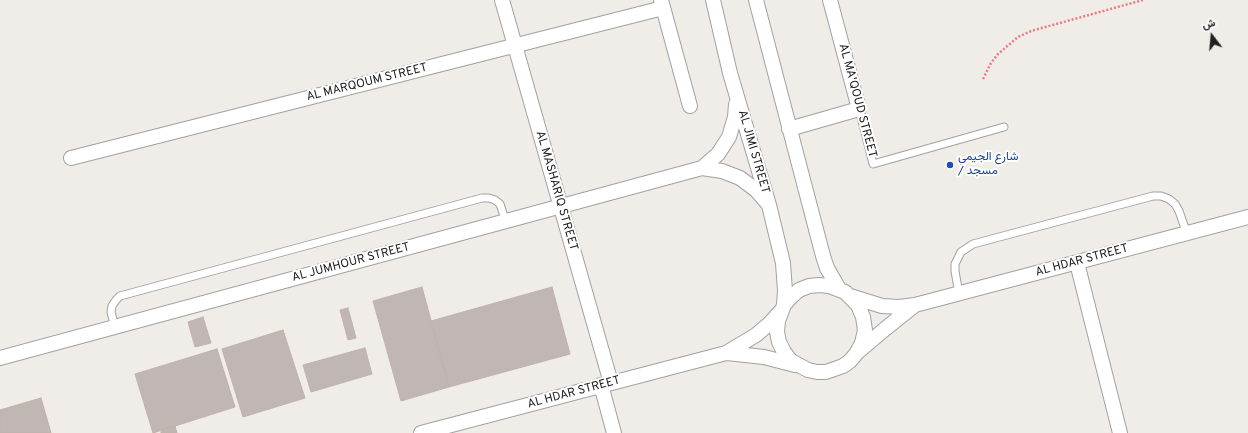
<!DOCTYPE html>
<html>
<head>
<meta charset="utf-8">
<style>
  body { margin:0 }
  #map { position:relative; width:1248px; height:433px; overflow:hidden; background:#f0ece8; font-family:Overpass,Vazirmatn,sans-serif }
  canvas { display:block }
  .north { position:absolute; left:1192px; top:16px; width:40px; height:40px; -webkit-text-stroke:3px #fff; paint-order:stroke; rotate:344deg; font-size:11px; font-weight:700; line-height:16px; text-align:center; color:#202020 }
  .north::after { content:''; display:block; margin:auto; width:14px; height:18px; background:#202020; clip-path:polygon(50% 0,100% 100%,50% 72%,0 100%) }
</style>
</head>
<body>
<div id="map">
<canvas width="1248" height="433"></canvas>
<div class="north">ش</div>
</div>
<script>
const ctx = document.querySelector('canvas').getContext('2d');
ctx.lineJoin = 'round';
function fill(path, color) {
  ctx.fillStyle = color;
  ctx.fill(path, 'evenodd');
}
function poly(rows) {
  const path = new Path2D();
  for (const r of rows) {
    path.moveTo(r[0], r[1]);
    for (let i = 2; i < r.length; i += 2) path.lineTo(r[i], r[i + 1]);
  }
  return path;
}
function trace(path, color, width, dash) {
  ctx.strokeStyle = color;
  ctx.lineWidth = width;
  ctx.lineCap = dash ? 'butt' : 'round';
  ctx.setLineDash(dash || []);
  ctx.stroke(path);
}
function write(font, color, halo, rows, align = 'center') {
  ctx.font = font + ' Overpass,Vazirmatn,sans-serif';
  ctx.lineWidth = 4;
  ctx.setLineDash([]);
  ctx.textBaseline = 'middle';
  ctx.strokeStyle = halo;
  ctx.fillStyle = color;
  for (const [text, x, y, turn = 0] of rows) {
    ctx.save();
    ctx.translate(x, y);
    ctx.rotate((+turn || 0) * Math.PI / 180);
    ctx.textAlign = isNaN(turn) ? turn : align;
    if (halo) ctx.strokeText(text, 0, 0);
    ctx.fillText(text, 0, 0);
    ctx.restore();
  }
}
const building = poly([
  [422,287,449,387,401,401,373,301,422,287],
  [552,287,570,354,449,387,431,321,552,287],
  [348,308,356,338,348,340,340,310,348,308],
  [203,317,211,343,195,347,188,322,203,317],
  [283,330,305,398,243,417,222,349,283,330],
  [365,348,372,374,311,392,303,365,365,348],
  [217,349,235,407,153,433,135,374,217,349],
  [41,398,51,433,0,433,0,410,41,398],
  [175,426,177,433,161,433,161,430,175,426]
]);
const path = poly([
  [983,79,991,63,998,54,1018,37,1031,31,1143,0]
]);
const lane = poly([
  [859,109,873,164,1004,127],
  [959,294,955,271,955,264,961,252,973,244,1153,196,1161,196,1169,199,1175,204,1179,211,1187,234],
  [115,327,111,312,112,306,116,300,120,296,482,198,489,198,495,200,500,204,506,222]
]);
const street = poly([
  [502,0,611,383],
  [661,0,690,106],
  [713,0,730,73,769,205,783,263,785,291,784,305,778,321,777,332,779,342,784,352,791,361,808,370,817,372,826,372,843,366,850,361,856,354,862,343,865,330,863,317,858,305,845,292,829,286,819,285,809,286,799,290,791,297,784,305],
  [756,0,823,256,827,268,839,289],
  [789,129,859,109,830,0],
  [71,158,663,8],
  [702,168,718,154,729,137,735,117,736,104],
  [1077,263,1120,433],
  [850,296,882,306,899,307,915,305,1248,217],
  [859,351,885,329,915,305],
  [727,353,764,357,795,365],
  [0,358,702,168,722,171,740,178,756,190,769,205],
  [601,385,614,433],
  [421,433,726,353,756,335,770,323,780,312]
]);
const markers = [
  [950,165,4,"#1a4fb4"]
];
const streetNames = [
  ["AL MARQOUM STREET",367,83,-14],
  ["AL MA'QOUD STREET",857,101,75],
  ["AL JIMI STREET",753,152,74],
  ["AL MASHARIQ STREET",556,191,74],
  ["AL HDAR STREET",1082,261,-15],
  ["AL JUMHOUR STREET",351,263,-15],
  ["AL HDAR STREET",574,393,-15]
];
const transitNames = [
  ["شارع الجيمي",958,158],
  ["/ مسجد",958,172]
];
fill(building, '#c0b7b4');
trace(building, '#c1b1ab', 1);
trace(lane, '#a1a1a1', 9);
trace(street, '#a1a1a1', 16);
trace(path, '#ef7a7f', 2.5, [2, 2]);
trace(lane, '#fff', 7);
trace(street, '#fff', 14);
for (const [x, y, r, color] of markers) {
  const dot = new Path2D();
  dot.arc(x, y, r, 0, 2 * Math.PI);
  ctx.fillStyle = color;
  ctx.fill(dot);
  trace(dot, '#fff', 1.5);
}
write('12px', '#202020', '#fff', streetNames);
write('12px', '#164399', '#fff', transitNames, 'left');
</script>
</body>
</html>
